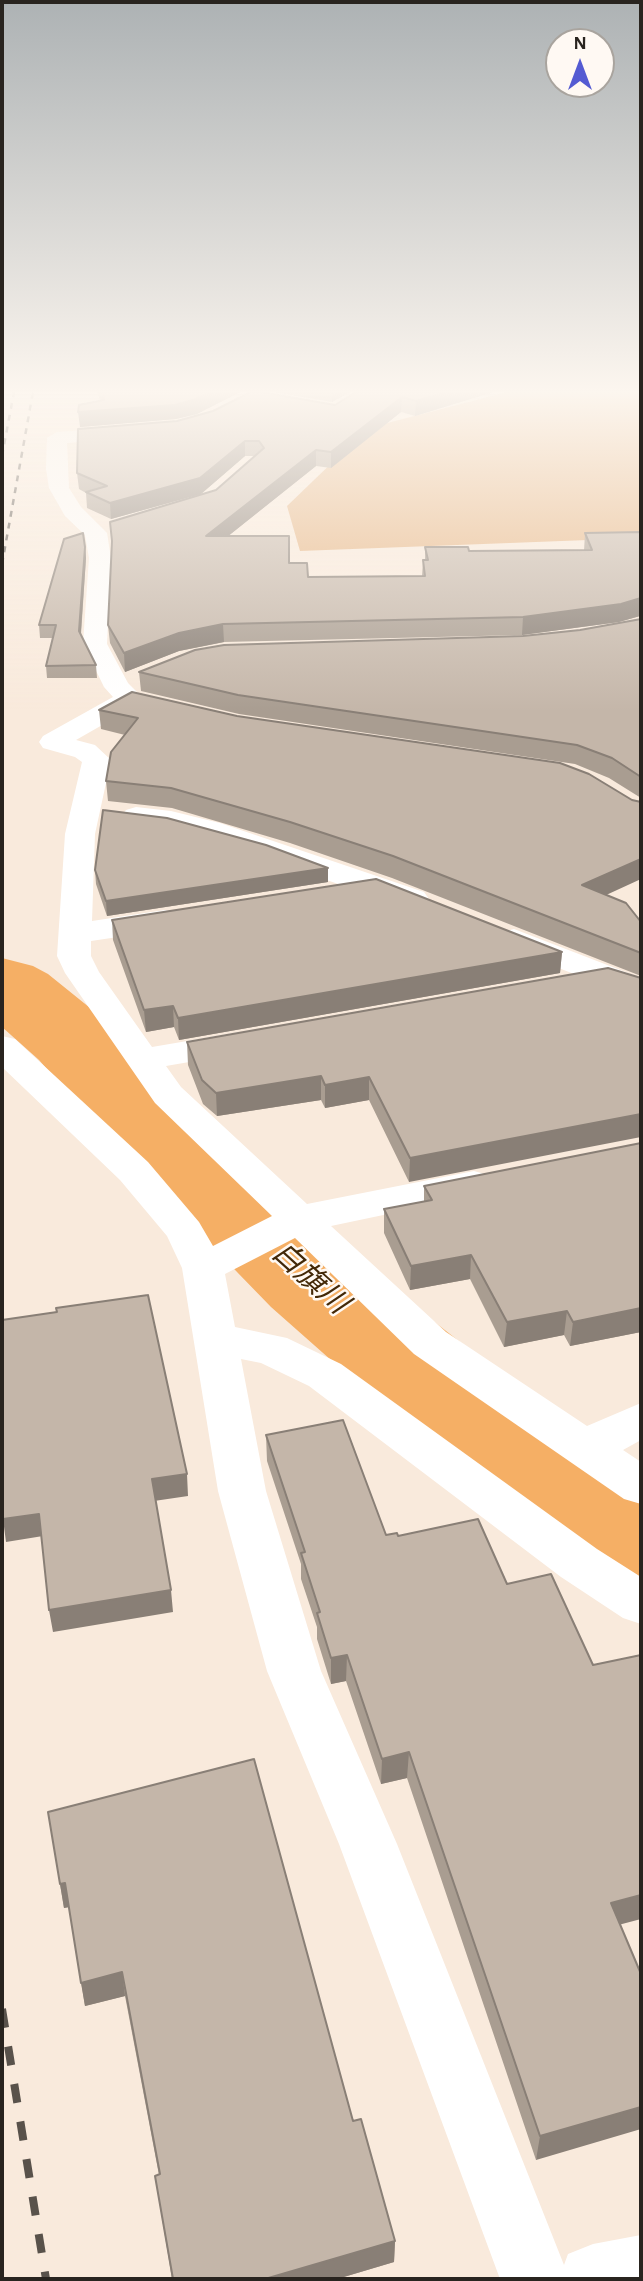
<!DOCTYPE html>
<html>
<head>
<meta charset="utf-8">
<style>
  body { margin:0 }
  #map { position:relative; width:643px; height:2281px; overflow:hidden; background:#f9eadc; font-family:"Alegreya Sans",sans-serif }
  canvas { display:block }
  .frame { position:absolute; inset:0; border:4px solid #29241f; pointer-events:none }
  .north { position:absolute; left:545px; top:28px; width:70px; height:70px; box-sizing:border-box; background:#fff9f3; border:2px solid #a9a49e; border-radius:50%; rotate:0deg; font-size:19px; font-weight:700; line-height:28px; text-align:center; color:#29241f }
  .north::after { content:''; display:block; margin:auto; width:24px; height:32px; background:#545bd2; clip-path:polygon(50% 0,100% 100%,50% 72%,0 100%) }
</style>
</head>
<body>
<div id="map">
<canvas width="643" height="2281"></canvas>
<div class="frame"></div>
<div class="north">N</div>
</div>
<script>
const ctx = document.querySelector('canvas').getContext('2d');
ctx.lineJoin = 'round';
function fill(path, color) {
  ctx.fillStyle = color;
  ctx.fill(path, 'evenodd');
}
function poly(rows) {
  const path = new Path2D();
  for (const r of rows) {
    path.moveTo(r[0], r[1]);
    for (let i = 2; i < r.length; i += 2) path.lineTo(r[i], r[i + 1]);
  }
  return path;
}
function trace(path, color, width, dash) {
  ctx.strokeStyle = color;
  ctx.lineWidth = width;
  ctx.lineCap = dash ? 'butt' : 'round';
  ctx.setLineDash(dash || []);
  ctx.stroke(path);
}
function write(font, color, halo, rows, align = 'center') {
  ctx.font = font + ' "Alegreya Sans","Noto Sans JP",sans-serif';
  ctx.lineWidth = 5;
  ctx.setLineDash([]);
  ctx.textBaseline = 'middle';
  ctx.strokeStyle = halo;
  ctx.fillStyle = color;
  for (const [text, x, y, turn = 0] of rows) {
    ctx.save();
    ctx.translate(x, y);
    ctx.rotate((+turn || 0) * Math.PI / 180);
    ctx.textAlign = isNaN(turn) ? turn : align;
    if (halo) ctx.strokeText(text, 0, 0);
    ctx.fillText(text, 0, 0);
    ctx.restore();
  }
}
const green = poly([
  [507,392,641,392,641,538,300,551,287,506,368,428]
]);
const river = poly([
  [2,958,33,966,48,974,105,1020,174,1093,349,1255,538,1403,641,1477,641,1597,596,1582,452,1467,271,1307,104,1135,39,1060,2,1027,2,958]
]);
const street = poly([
  [185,392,214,392,241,401,244,405,235,410,188,396,185,392],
  [130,427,140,433,137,437,67,443,69,488,81,507,107,533,111,558,107,644,128,683,138,693,183,705,187,711,183,717,174,719,132,708,76,740,95,745,111,760,95,834,92,921,165,910,176,913,181,920,176,927,165,930,91,941,91,956,99,972,152,1047,240,1032,253,1035,258,1043,253,1051,166,1066,181,1087,307,1204,474,1171,488,1175,494,1184,488,1193,331,1226,446,1332,587,1426,641,1403,641,1440,623,1450,641,1462,641,1504,624,1499,414,1354,295,1238,225,1274,235,1327,287,1338,341,1364,597,1549,641,1577,641,1624,623,1618,561,1577,309,1386,261,1363,241,1359,266,1491,321,1671,397,1844,564,2265,568,2254,593,2244,641,2235,641,2279,500,2279,339,1844,267,1671,218,1491,182,1268,167,1236,120,1180,2,1067,2,1036,15,1039,148,1162,199,1222,213,1246,272,1216,155,1103,65,973,57,956,65,834,82,762,75,757,43,748,39,742,43,736,113,697,104,687,83,644,89,558,85,535,65,516,49,488,46,469,47,438,57,432,130,427],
  [136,807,171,811,220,823,424,892,429,899,424,906,413,909,402,906,199,836,126,822,121,816,126,810,136,807],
  [514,929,641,978,641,1000,502,946,498,939,502,932,514,929]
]);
const railFar1 = poly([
  [2,456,14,392],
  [2,564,33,392]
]);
const rail = poly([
  [2,2009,46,2279]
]);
const wall = poly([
  [97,392,240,392,197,414,176,419,80,427,100,400],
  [274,392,350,392,332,402],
  [356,392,493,392,415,416,401,412,331,468,316,466,228,536,289,563,308,577,422,576,423,560,425,560,425,547,469,551,584,551,585,533,641,532,641,616,640,616,619,622,522,635,224,642,179,651,125,672,110,643,108,625,112,547,110,522,216,490,254,456,245,456,201,494,111,519,87,508,86,493,79,489,77,473,177,421,335,405],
  [85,547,86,558,81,635,96,665,97,678,47,678,46,666,53,638,40,638,39,625],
  [641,619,641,798,609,778,575,764,239,714,141,691,139,672,580,630],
  [99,710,237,716,632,800,606,895,641,922,641,976,392,878,290,843,172,808,108,801,106,781,125,735,101,729],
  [328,868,328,882,107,916,96,884,95,870],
  [112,920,562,952,560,973,179,1040,174,1027,146,1032,113,940],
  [641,979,409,1182,369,1100,325,1108,321,1100,217,1116,203,1104,188,1065,187,1042],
  [641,1143,641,1332,570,1346,564,1335,504,1347,470,1279,410,1290,384,1233,384,1209,424,1202,424,1186],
  [266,1435,386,1535,620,1924,536,2160,407,1778,381,1784,346,1681,331,1684,317,1639,317,1627,301,1579,301,1564,267,1461],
  [48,1812,353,2121,395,2241,394,2262,337,2279,172,2279,155,2176,159,2175,125,1996,85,2006,69,1907,64,1908]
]);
const shadedWall = poly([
  [210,392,240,392,197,414,176,419,80,427,78,412],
  [332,392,350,392,332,402],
  [446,392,493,392,415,416,416,401],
  [402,397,401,412,331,468,331,452],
  [245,441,245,456,201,494,111,519,110,503],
  [316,450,316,466,207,553,206,536],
  [85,547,86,558,80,644,79,631],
  [641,598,640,616,619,622,522,635,523,617],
  [223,624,224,642,179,651,125,672,124,653,179,633],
  [641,859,641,879,580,907,582,885],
  [328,868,328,882,107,916,106,901],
  [562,952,560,973,179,1040,178,1018],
  [173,1006,174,1027,146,1032,144,1010],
  [321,1076,321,1100,217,1116,216,1093],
  [369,1077,369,1100,325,1108,325,1085],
  [641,1114,641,1137,409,1182,410,1158],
  [471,1255,470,1279,410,1290,411,1266],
  [641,1308,641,1332,570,1346,573,1322],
  [567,1311,564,1335,504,1347,507,1322],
  [187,1474,188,1496,154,1501,152,1479],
  [39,1514,43,1536,6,1542,3,1519],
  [171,1590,173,1612,53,1632,49,1610],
  [347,1655,346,1681,331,1684,331,1658],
  [409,1752,407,1778,381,1784,382,1759],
  [65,1883,69,1907,64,1908,60,1884],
  [641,1895,641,1919,607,1928,611,1903],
  [122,1972,125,1996,85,2006,81,1983],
  [641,2107,641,2129,536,2160,540,2136],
  [395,2241,394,2262,337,2279,265,2279]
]);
const building = poly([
  [102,392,210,392,196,399,175,405,78,412,79,405,104,400,102,392],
  [251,392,260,392,335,405,356,392,446,392,416,401,402,397,331,452,316,450,206,536,289,536,289,563,307,563,308,577,425,576,423,560,428,560,425,547,468,547,469,551,592,550,585,533,641,532,641,598,621,604,523,617,223,624,179,633,124,653,108,625,112,541,110,522,216,490,264,448,259,441,245,441,200,478,110,503,86,492,107,486,77,473,78,429,177,421,213,411,251,392],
  [83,533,85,547,79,631,96,665,46,666,56,625,39,625,64,539,83,533],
  [641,619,641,777,612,758,577,745,238,695,139,672,195,650,224,645,523,636,580,630,641,619],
  [132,692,237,716,560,763,589,774,632,800,641,802,641,859,582,885,626,903,641,922,641,953,393,856,290,822,171,788,106,781,111,752,138,718,99,710,132,692],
  [103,810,167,818,266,845,328,868,106,901,95,870,103,810],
  [376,879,562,952,178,1018,173,1006,144,1010,112,920,376,879],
  [608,968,641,978,641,1114,410,1158,369,1077,325,1085,321,1076,216,1093,202,1080,187,1042,608,968],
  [641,1143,641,1308,573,1322,567,1311,507,1322,471,1255,411,1266,384,1209,432,1200,424,1186,641,1143],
  [148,1295,187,1474,152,1479,171,1590,49,1610,39,1514,3,1519,2,1512,2,1320,57,1312,56,1308,148,1295],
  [343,1420,386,1535,397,1533,398,1536,478,1519,507,1584,551,1574,593,1665,641,1655,641,1895,611,1903,641,1974,641,2107,540,2136,409,1752,382,1759,347,1655,331,1658,317,1613,320,1612,301,1553,305,1552,266,1435,343,1420],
  [254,1759,353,2121,361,2119,395,2241,265,2279,173,2279,155,2176,160,2174,122,1972,81,1983,65,1883,60,1884,48,1812,254,1759]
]);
const waterNames = [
  ["白旗川",310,1278,42]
];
fill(green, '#e5b381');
fill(river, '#f5af65');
fill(street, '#fff');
trace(railFar1, '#59524b', 2.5, [6, 6]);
trace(rail, '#59524b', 8, [19, 19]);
fill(wall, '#a99d91');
fill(shadedWall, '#897f76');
fill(building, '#c4b6a9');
trace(building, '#897f76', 2);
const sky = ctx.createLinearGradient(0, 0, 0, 712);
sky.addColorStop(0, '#adb2b4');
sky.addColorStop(0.55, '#fcf6ef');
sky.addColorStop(1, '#fcf6ef00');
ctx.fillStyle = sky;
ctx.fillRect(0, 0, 643, 712);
write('italic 30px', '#432807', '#fff9f3', waterNames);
</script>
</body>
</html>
